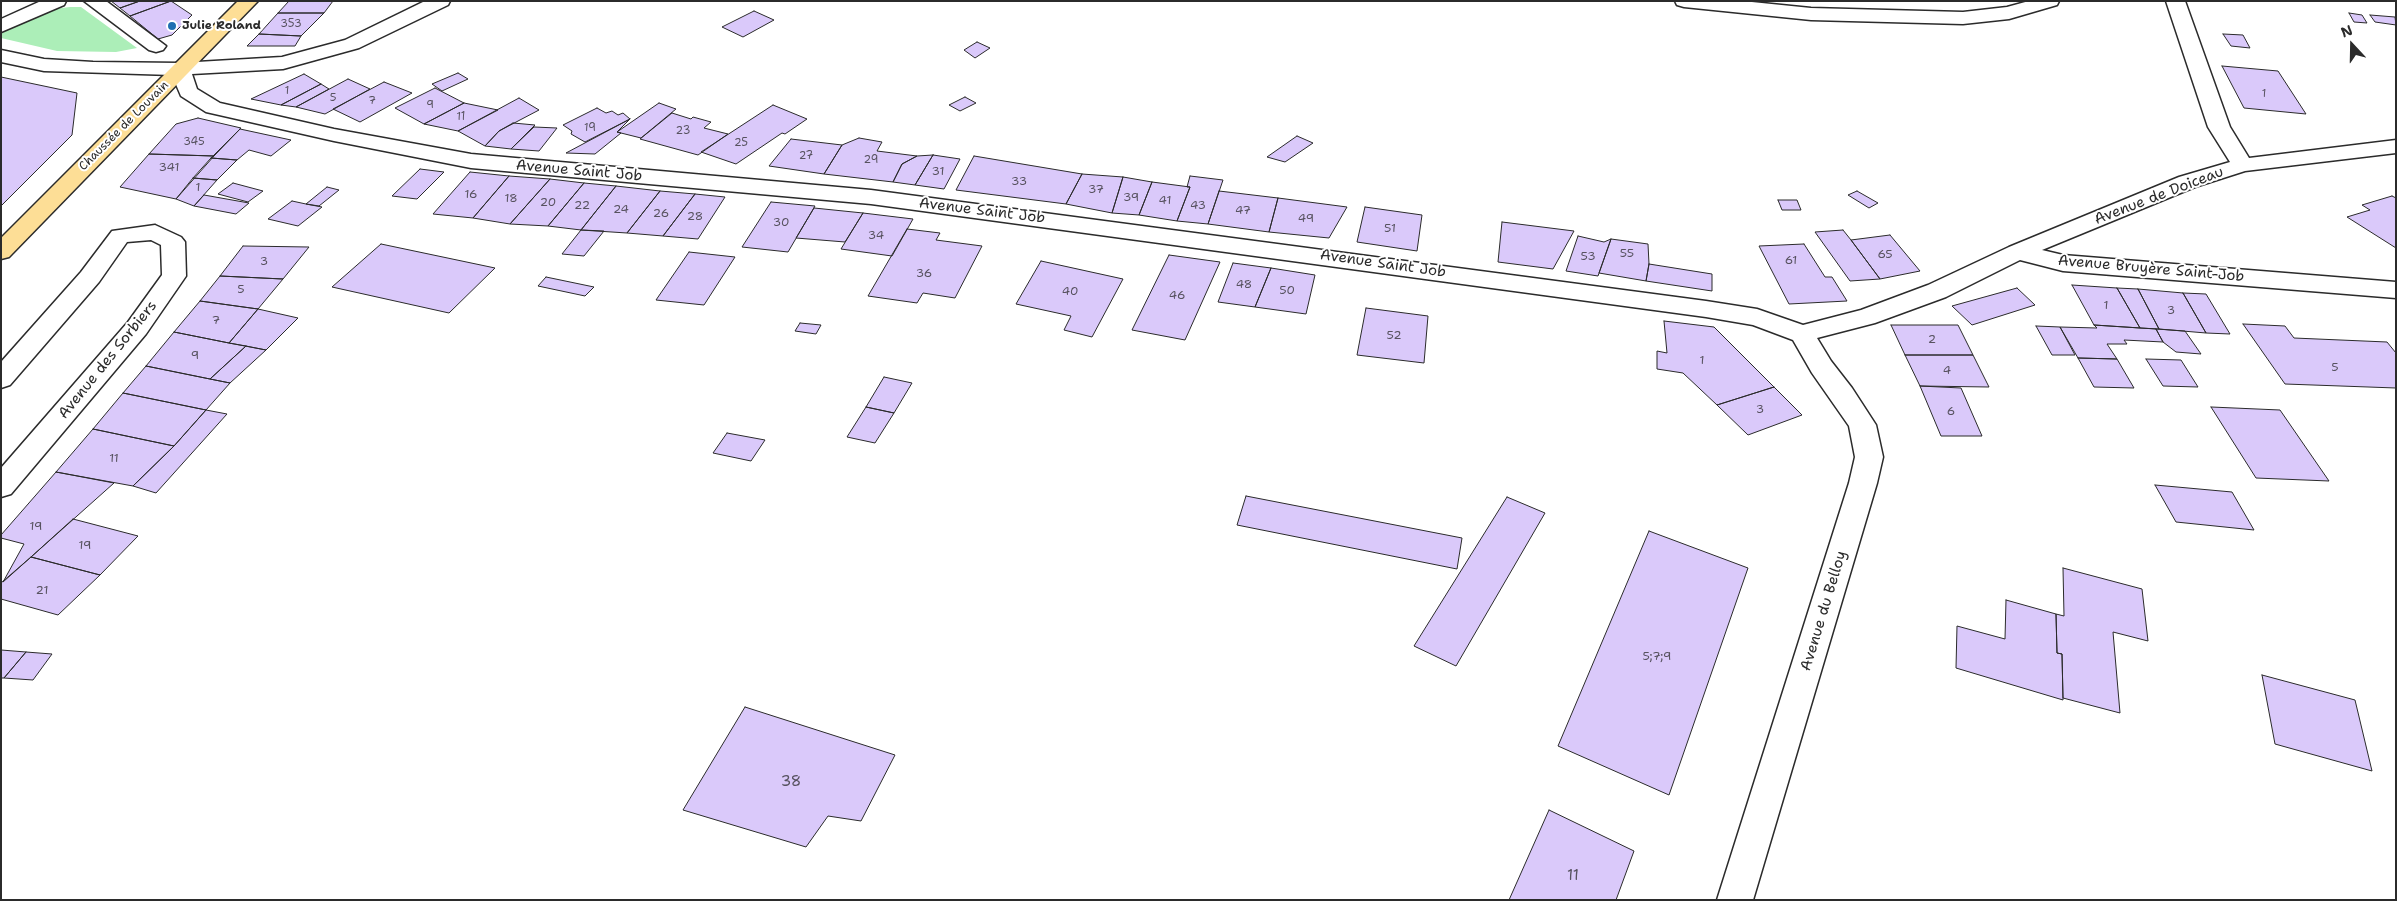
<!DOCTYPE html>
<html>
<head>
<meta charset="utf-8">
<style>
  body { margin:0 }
  #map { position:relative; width:2397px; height:901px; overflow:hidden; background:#fff; font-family:"Shantell Sans",sans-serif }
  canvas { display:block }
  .frame { position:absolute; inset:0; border:2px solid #2b2b2b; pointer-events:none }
  .north { position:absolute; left:2327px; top:20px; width:50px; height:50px; -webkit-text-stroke:4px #fff; paint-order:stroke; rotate:339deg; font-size:14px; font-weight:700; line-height:20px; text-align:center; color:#2b2b2b }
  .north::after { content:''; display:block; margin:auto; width:18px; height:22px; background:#2b2b2b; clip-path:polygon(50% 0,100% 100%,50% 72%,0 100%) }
</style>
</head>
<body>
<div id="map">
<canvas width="2397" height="901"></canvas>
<div class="frame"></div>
<div class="north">N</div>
</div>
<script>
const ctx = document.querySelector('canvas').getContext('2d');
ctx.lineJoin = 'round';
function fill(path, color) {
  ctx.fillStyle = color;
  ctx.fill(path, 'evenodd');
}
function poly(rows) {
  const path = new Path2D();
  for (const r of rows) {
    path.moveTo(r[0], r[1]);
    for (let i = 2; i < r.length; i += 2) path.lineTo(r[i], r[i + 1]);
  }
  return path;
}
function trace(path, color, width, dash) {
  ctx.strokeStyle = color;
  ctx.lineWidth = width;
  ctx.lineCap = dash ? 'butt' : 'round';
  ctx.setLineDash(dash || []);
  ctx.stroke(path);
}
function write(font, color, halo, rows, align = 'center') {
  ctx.font = font + ' "Shantell Sans",sans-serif';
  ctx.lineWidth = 4;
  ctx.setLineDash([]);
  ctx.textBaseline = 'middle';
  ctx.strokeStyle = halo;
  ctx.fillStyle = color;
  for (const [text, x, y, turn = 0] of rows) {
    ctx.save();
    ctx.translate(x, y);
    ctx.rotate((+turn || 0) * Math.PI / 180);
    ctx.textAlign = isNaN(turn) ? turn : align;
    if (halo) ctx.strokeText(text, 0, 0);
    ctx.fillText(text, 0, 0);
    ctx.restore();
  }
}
const green = poly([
  [70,7,81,7,137,48,116,52,57,51,1,38,1,32,53,9]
]);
const building = poly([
  [111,1,140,1,120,8,111,1],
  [140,1,171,1,130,16,120,8,140,1],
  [171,1,192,15,172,35,158,39,130,16,171,1],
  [289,1,333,1,324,13,278,13,289,1],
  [754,11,774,20,743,37,722,27,754,11],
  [278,13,324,13,301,36,259,34,278,13],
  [2349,13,2362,15,2367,23,2354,22,2349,13],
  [2370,15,2395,17,2396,25,2375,22,2370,15],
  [259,34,301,36,295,46,247,46,259,34],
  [2223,34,2243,35,2250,48,2231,46,2223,34],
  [977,42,990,48,975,58,964,50,977,42],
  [2222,66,2278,71,2306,114,2244,108,2222,66],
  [458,73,468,79,442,91,432,84,458,73],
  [304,74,321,84,281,105,251,99,304,74],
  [1,77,77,93,72,135,1,206,1,77],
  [348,79,370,89,325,114,296,107,348,79],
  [384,82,412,93,360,122,333,109,384,82],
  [321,84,329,89,296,107,281,105,321,84],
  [435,88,464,103,424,124,395,108,435,88],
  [965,97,976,103,960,111,949,105,965,97],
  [519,98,539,110,499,131,485,146,458,131,519,98],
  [464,103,498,110,458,131,424,124,464,103],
  [659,103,676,109,641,138,617,132,659,103],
  [773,105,807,119,785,134,782,133,736,164,701,152,773,105],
  [597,108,606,113,612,111,618,115,623,113,630,119,585,142,571,134,572,131,563,125,597,108],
  [672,113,691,119,693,117,711,122,704,128,728,134,698,155,640,139,672,113],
  [198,118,241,128,214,156,149,154,176,124,198,118],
  [630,119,617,132,621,133,595,154,566,153,630,119],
  [513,123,535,125,511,149,485,146,499,131,513,123],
  [534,127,557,128,539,151,511,149,534,127],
  [240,129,291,140,271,156,249,150,237,160,211,158,240,129],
  [1297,136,1313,143,1285,162,1267,157,1297,136],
  [859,138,882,142,877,151,917,156,902,164,893,182,824,174,842,145,859,138],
  [791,139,842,145,824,174,769,166,791,139],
  [149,154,214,156,176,199,120,187,149,154],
  [933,155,915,185,893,182,902,164,917,156,933,155],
  [933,155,960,159,944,189,915,185,933,155],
  [974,156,1082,174,1066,204,956,190,974,156],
  [211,158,237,160,217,180,193,178,211,158],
  [420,169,444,172,417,199,392,196,420,169],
  [470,172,509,176,473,218,433,214,470,172],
  [1082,174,1123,177,1112,213,1066,204,1082,174],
  [509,176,550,179,510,224,473,218,509,176],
  [1190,176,1223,180,1208,224,1177,221,1190,187,1187,187,1190,176],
  [1123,177,1152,182,1139,215,1112,213,1123,177],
  [193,178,217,180,194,206,176,199,193,178],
  [550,179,584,183,548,226,510,224,550,179],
  [1152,182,1190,187,1177,221,1139,215,1152,182],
  [233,183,263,191,248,202,218,194,233,183],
  [584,183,616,186,581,230,548,226,584,183],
  [616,186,660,191,627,233,581,230,616,186],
  [327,187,339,190,319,206,306,204,327,187],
  [660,191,695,194,663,236,627,233,660,191],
  [1219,191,1278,198,1269,232,1208,224,1219,191],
  [1857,191,1878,203,1869,208,1848,195,1857,191],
  [695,194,725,197,698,239,663,236,695,194],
  [204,195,249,203,236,214,194,206,204,195],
  [2392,196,2396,198,2396,248,2347,217,2370,210,2362,205,2392,196],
  [1278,198,1347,207,1329,238,1269,232,1278,198],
  [1778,200,1797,200,1801,210,1782,210,1778,200],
  [292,201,306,204,322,207,298,226,268,219,292,201],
  [771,202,815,206,788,252,742,247,771,202],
  [1365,207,1422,215,1417,251,1357,242,1365,207],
  [814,208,863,213,845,242,796,238,814,208],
  [863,213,913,219,892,256,841,249,863,213],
  [1502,222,1574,231,1553,269,1498,262,1502,222],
  [907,229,940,233,936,240,982,246,955,298,923,293,917,303,868,296,907,229],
  [581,230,604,231,584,256,562,254,581,230],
  [1843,230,1851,240,1880,279,1850,281,1815,232,1843,230],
  [1890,235,1920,271,1880,279,1851,240,1890,235],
  [1578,236,1604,242,1611,239,1598,276,1566,271,1578,236],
  [1611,239,1648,244,1649,264,1646,281,1599,273,1611,239],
  [381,244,495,268,449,313,332,287,381,244],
  [1804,244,1825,277,1832,277,1847,301,1789,304,1759,246,1804,244],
  [243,246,309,247,283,279,220,276,243,246],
  [689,252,735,257,704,305,656,300,689,252],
  [1169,255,1220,262,1185,340,1132,330,1169,255],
  [1041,261,1123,279,1092,337,1064,330,1071,316,1016,304,1041,261],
  [1233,263,1271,268,1255,307,1218,302,1233,263],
  [1649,264,1712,274,1712,291,1646,281,1649,264],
  [1271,268,1315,275,1306,314,1255,307,1271,268],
  [220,276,283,279,258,309,200,301,220,276],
  [546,277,594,287,585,296,538,286,546,277],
  [2072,285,2117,288,2140,328,2094,325,2072,285],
  [2017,288,2035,305,1972,325,1952,306,2017,288],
  [2117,288,2138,289,2159,329,2140,328,2117,288],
  [2138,289,2183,293,2206,333,2159,329,2138,289],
  [2183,293,2206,294,2230,334,2206,333,2183,293],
  [200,301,258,309,229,343,174,332,200,301],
  [1366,308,1428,316,1424,363,1357,355,1366,308],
  [258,309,298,318,266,350,229,343,258,309],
  [1664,321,1714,327,1774,387,1717,405,1683,373,1657,369,1657,351,1667,353,1664,321],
  [800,323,821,325,816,334,795,331,800,323],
  [2243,324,2285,326,2294,338,2387,342,2396,353,2396,388,2285,384,2243,324],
  [1891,325,1958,325,1973,355,1905,355,1891,325],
  [2094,325,2156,329,2163,342,2124,340,2127,344,2107,344,2117,359,2078,358,2060,327,2097,328,2094,325],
  [2036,326,2060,327,2075,355,2052,355,2036,326],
  [2156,329,2185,331,2201,354,2176,352,2163,342,2156,329],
  [174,332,229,343,246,346,210,379,146,366,174,332],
  [246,346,266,350,230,383,210,379,246,346],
  [1905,355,1973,355,1989,387,1920,386,1905,355],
  [2078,358,2117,359,2134,388,2094,387,2078,358],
  [2146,359,2181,360,2198,387,2163,386,2146,359],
  [146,366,210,379,230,383,206,410,123,393,146,366],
  [884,377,912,383,894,413,866,407,884,377],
  [1920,386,1961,388,1982,436,1941,436,1920,386],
  [1774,387,1802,415,1748,435,1717,405,1774,387],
  [123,393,206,410,174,446,93,429,123,393],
  [866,407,894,413,875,443,847,437,866,407],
  [2211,407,2280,410,2329,481,2256,478,2211,407],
  [206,410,227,414,156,493,133,486,174,446,206,410],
  [93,429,174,446,133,486,56,472,93,429],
  [727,433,765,440,751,461,713,453,727,433],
  [56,472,114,483,3,582,24,544,1,538,1,535,56,472],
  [2155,485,2232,492,2254,530,2176,522,2155,485],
  [1246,496,1462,538,1457,569,1237,525,1246,496],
  [1507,497,1545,513,1456,666,1414,646,1507,497],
  [73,519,138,536,100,575,31,557,73,519],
  [1649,531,1748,568,1669,795,1558,746,1649,531],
  [31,557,100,575,58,615,1,599,1,583,31,557],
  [2063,568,2142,589,2148,641,2113,632,2120,713,2063,698,2062,654,2057,653,2056,614,2064,616,2063,568],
  [2006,600,2056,614,2057,653,2062,654,2063,700,1956,668,1957,626,2005,639,2006,600],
  [1,650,26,652,4,678,1,678,1,650],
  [26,652,52,654,33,680,4,678,26,652],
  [2262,675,2355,700,2372,771,2275,744,2262,675],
  [745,707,895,755,861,821,828,816,806,847,683,810,745,707],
  [1549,810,1634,851,1616,900,1509,900,1549,810]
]);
const minor = poly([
  [41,1,66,1,64,5,1,32,1,19,41,1],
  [84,1,106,1,166,46,163,50,156,52,149,50,84,1],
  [425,1,450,1,448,5,359,48,283,69,192,74,197,89,220,103,334,129,471,154,871,190,1706,301,1757,309,1803,325,1861,310,1928,285,2009,247,2179,177,2230,162,2208,127,2166,1,2185,1,2230,127,2249,158,2396,140,2396,153,2245,171,2195,187,2042,250,2063,255,2396,282,2396,298,2063,271,2020,260,1946,297,1875,323,1817,338,1831,361,1852,388,1876,425,1883,457,1877,483,1753,900,1717,900,1849,483,1855,457,1849,426,1812,373,1793,340,1753,325,1706,317,871,204,471,168,334,141,206,112,181,96,172,75,44,71,1,62,1,50,44,59,93,62,180,63,282,57,345,40,425,1],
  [1675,1,1742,1,1811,8,1963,12,2007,7,2029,1,2059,1,2057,5,2009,19,1963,24,1811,20,1684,7,1677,5,1675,1],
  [155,225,181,237,185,242,186,276,146,334,11,494,1,497,1,468,128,322,162,275,161,245,151,240,127,242,99,282,10,385,1,388,1,362,81,272,112,231,155,225]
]);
const major = poly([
  [238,1,258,1,9,257,1,259,1,238,238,1]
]);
const markers = [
  [172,26,5,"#1f6fb2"]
];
const farNumbernames = [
  ["353",291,24],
  ["1",287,91],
  ["1",2264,94],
  ["5",333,98],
  ["7",372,101],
  ["9",430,105],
  ["11",461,117],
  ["19",590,128],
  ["23",683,131],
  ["345",194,142],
  ["25",741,143],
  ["27",806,156],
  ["29",871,160]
];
const farPoinames = [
  ["Julie Roland",182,26]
];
const farStreetnames = [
  ["Chaussée de Louvain",124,126,-45]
];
const numberNames = [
  ["341",169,168],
  ["31",938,172],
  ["33",1019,182],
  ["1",198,188],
  ["37",1096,190],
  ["16",471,195],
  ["39",1131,198],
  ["18",511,199],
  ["41",1165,201],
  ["20",548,203],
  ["22",582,206],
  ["43",1198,206],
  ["24",621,210],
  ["47",1243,211],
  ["26",661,214],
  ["28",695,217],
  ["49",1306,219],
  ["30",781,223],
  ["51",1390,229],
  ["34",876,236],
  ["55",1627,254],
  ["65",1885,255],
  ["53",1588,257],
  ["61",1791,261],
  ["3",264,262],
  ["36",924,274],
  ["48",1244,285],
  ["5",241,290],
  ["50",1287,291],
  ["40",1070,292],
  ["46",1177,296],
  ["1",2106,306],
  ["3",2171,311],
  ["7",216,321],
  ["52",1394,336],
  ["2",1932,340],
  ["9",195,356],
  ["1",1702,361],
  ["5",2335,368],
  ["4",1947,371],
  ["3",1760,410],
  ["6",1951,412],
  ["11",114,459],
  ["19",36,527],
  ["19",85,546],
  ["21",42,591],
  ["5;7;9",1657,657]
];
const streetNames = [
  ["Avenue Saint Job",579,171,5],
  ["Avenue de Doiceau",2159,196,-21],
  ["Avenue Saint Job",982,211,7],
  ["Avenue Saint Job",1383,264,8],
  ["Avenue Bruyère Saint-Job",2151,269,5],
  ["Avenue des Sorbiers",108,360,-51],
  ["Avenue du Belloy",1824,611,-73]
];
const nearNumbernames = [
  ["38",791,782],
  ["11",1573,876]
];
fill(green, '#aceeb8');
fill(building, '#dac9fa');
trace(building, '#2b2b2b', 1);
trace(minor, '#2b2b2b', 3);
trace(major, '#2b2b2b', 3);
fill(minor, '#fff');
fill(major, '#fdde96');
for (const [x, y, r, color] of markers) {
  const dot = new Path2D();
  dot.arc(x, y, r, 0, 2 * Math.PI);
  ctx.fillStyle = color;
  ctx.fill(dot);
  trace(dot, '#fff', 2);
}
write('11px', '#57525f', null, farNumbernames);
write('bold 12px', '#2b2b2b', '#fff', farPoinames, 'left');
write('12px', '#2b2b2b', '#fff', farStreetnames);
write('12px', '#57525f', null, numberNames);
write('15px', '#2b2b2b', '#fff', streetNames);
write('15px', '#57525f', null, nearNumbernames);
</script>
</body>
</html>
